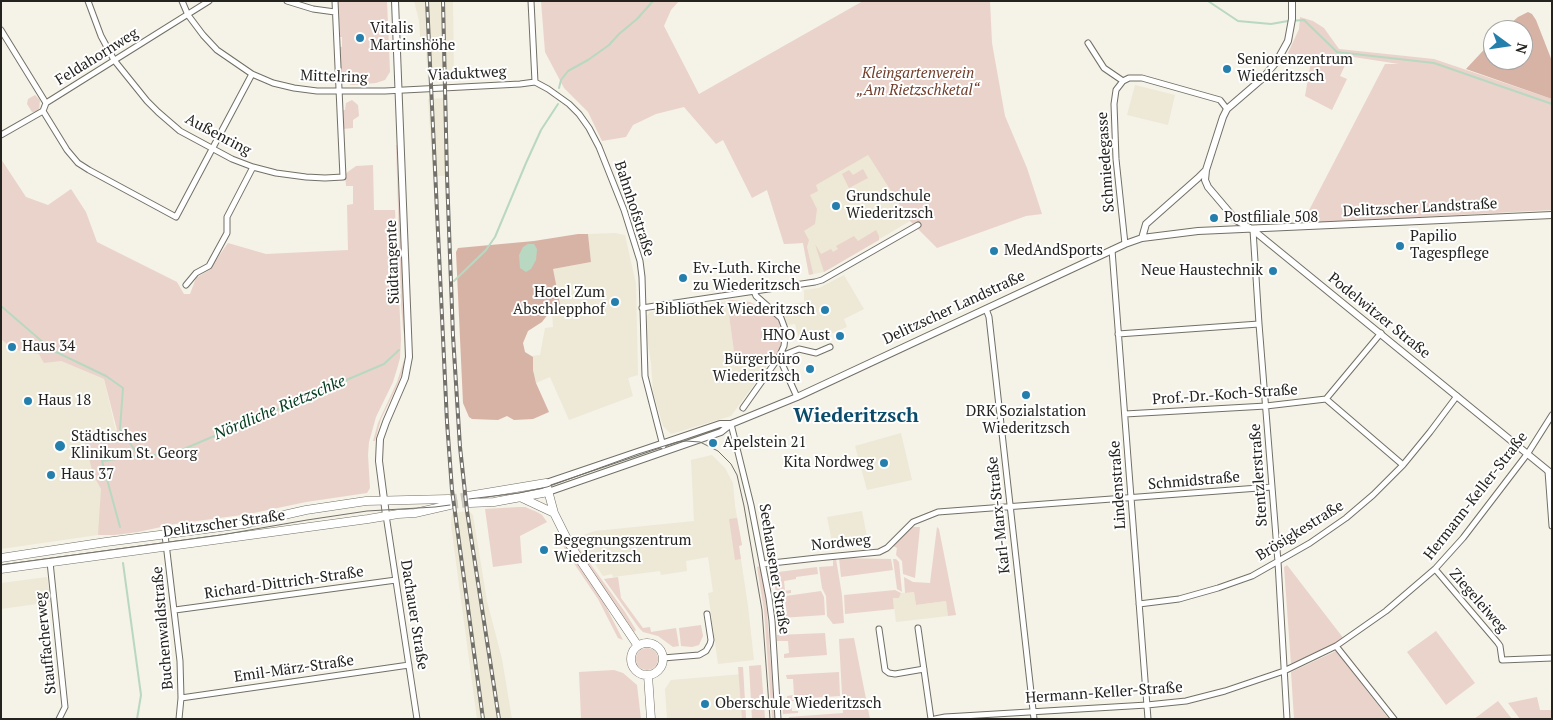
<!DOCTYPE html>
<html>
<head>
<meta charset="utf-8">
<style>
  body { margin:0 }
  #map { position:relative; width:1553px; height:720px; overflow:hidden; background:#f5f2e7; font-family:"PT Serif",serif }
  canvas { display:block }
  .frame { position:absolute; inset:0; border:2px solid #24231f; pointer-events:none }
  .north { position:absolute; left:1483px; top:20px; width:50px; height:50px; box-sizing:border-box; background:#fff; border:1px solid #a7a7a5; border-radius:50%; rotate:104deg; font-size:14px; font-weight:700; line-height:20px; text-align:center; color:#24231f }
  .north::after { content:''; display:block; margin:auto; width:18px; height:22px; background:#257fad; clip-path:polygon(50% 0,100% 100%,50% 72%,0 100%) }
</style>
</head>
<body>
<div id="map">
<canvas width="1553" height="720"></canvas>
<div class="frame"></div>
<div class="north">N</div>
</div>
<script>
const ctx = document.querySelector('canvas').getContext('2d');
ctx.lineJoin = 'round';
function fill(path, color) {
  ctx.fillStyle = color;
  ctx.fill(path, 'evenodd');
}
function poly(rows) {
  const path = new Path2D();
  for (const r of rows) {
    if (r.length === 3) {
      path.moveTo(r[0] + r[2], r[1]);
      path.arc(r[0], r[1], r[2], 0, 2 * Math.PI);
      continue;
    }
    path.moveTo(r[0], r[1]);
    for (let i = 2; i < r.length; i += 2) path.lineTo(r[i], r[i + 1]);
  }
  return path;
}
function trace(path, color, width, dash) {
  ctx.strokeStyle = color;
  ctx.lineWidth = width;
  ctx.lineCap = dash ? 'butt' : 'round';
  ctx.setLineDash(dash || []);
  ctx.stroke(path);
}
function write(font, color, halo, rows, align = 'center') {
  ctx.font = font + ' "PT Serif",serif';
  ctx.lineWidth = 4;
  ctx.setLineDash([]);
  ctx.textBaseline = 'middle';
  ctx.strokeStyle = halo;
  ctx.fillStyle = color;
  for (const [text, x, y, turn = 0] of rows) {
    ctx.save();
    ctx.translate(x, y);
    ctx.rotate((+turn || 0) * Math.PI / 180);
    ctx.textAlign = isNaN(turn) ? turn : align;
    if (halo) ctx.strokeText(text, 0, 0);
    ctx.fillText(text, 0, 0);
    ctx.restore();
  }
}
const built = poly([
  [414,1,453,1,454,78,428,79,426,52,421,51,419,21],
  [1135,85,1175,95,1168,125,1127,115],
  [447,98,449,176,433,176,428,99],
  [861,144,910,221,824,272,809,275,803,243,784,244,767,190],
  [615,233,625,235,636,284,638,375,628,378,633,396,569,420,550,377,536,383,533,370,532,356,540,355,545,328,553,327,552,309,553,269,591,262,588,234],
  [844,275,864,309,844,319,847,327,809,343,807,335,799,338,795,324,787,325,785,317,774,307,804,302,804,290,819,288],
  [727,301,735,359,766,365,766,368,731,416,671,434,663,426,653,392,651,363,646,331,647,316,650,312],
  [1,315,61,361,104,379,123,462,98,535,1,549],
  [901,433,912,480,867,490,855,446],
  [712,455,725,468,733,483,735,506,742,545,739,546,748,606,754,660,718,664,708,593,713,592,708,557,686,561,687,571,661,575,660,571,613,577,612,574,603,576,577,537,595,531,694,521,691,460],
  [469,511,473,515,487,601,502,659,512,719,477,719,451,525,452,513],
  [862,511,868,542,849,545,848,539,832,542,827,517],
  [47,577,51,602,1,609,1,583],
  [914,592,916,605,946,601,948,616,896,622,893,598,899,598,901,593],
  [743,674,746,719,667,719,665,689,671,680]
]);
const green = poly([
  [338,1,387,1,390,72,385,80,376,83,352,85,346,83,344,81,344,75,341,75,340,47,342,47,342,37,340,37],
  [541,1,679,1,671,10,664,26,699,94,863,1,990,1,992,43,1005,116,1027,168,1042,214,1026,216,937,248,910,221,868,155,816,185,818,191,810,195,817,209,815,224,804,231,809,240,807,247,813,273,813,274,809,275,803,243,784,244,767,190,752,198,723,140,716,144,684,107,656,114,633,125,626,137,602,141,588,112,564,88,545,52],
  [1300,17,1313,21,1324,28,1339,49,1434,59,1552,99,1552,210,1305,223,1305,218,1385,64,1399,64,1347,56,1291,56,1288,53,1299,29],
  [1311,61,1347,61,1340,76,1347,79,1332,110,1305,96],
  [35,95,40,100,39,111,37,112,32,112,27,104,28,99],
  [352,100,358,105,359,116,353,120,353,128,343,129,342,110,345,110,346,103],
  [396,145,397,145,405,339,403,329,401,304],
  [1,159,26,197,48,205,71,189,86,212,97,242,177,282,184,294,190,294,196,278,209,270,228,243,266,254,348,250,347,205,353,204,353,186,346,186,345,174,356,166,373,165,374,210,395,210,401,339,400,358,397,369,393,382,376,417,369,442,368,455,370,488,367,493,306,502,249,514,175,524,138,532,115,535,98,535,101,489,93,474,85,442,104,438,117,430,104,379,61,361,44,363,39,354,17,350,15,343,7,344,1,339],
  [863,169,868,178,849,188,842,174,849,170,853,175],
  [876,230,879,236,879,240,824,272,815,244,821,254,831,249,833,252,838,249,836,246,854,236,858,241],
  [731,300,750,302,760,307,775,316,779,322,782,338,781,346,778,352,766,365,735,359,727,301],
  [405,357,403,369,399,382,381,419,375,441,373,441,378,423,397,382],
  [518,507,525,507,537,512,542,515,547,522,520,536,522,563,493,567,485,509],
  [737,518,742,545,739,546,741,559,735,560,729,519],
  [909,527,920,527,915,578,903,574,902,561,896,555,897,548,893,546,898,538],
  [937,527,939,529,956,615,948,616,946,601,916,605,914,592,905,593,904,577,913,582,930,583],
  [571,537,625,612,636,630,634,632,581,555],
  [562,541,601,597,623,640,618,638,598,599,565,550],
  [839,558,891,559,893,570,841,577],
  [836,559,842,595,844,623,833,624,827,616,826,596,822,588,819,567,833,566,833,560],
  [893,559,896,559,899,562,902,592,897,589],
  [776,565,778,572,817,567,818,574,796,577,796,579,784,581,785,591,791,590,791,593,776,595,775,586,772,587,770,568,771,566],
  [1287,565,1344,639,1291,664,1284,567],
  [760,566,766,599,775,719,772,719,764,610,757,567],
  [618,577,621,598,643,628,650,627,651,632,676,628,679,646,673,647,658,636,643,632,639,628,604,579],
  [895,590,901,593,899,598,893,598,894,609,845,614,844,595],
  [821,591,824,597,825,615,781,618,781,615,787,614,785,600,780,600,779,597],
  [701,625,703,636,699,645,692,647,681,646,679,628],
  [1436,631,1475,683,1446,705,1407,652],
  [825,633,827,655,784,658,784,654,789,653,788,641,777,641,777,635],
  [854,638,870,719,789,719,789,717,843,713,839,639],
  [647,659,11],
  [1336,651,1389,719,1294,719,1291,672],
  [761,665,765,719,752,719,749,666],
  [738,667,743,667,746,719,742,719],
  [614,670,623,673,637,685,641,719,581,719,579,672],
  [839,672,840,696,796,699,787,698,787,696,794,695,793,679,787,679,786,675],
  [1537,697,1540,710,1552,710,1552,719,1520,719,1508,703],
  [782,699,789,699,797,701,791,701,792,711,798,711,798,713,783,714],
  [1498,701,1512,719,1474,719]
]);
const forest = poly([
  [1528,12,1532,14,1536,20,1552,61,1552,99,1466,69,1493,40,1493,60,1523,60,1523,30,1503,30,1518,17],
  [578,234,588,234,591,262,553,269,560,304,552,309,542,322,528,331,523,343,525,352,533,357,533,370,536,383,549,412,533,419,514,420,507,416,498,420,472,419,469,417,463,403,456,252,458,248,534,241]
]);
const water = poly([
  [528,244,534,244,537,249,536,260,531,269,526,272,520,268,519,255,523,247]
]);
const stream = poly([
  [1208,1,1238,21,1271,24,1288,21,1304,20,1337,52,1434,63,1552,104],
  [559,88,561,80,568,71,588,60,609,45,619,34,637,19,653,1],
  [454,281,486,250,495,237,526,163,541,130,558,104],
  [1,306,52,350,106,376,123,388,120,429,139,456],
  [120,527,102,461,139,456,172,454,384,364,399,350],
  [123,563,141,695,137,719]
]);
const secondaryTunnel = poly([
  [449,499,468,496],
  [450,505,470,503]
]);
const minor = poly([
  [88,1,101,36,114,60,147,101,158,112,180,131,232,159,253,167,276,173,306,177,325,178,343,177,335,1],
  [182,1,188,15,203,35,217,50,252,74,273,83,294,88,317,91,385,91,520,84,535,82],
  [287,1,313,9,335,12],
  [531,1,535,82],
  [1,30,46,103],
  [1088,43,1104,68,1123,81],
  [535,82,548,89,569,104,579,114,589,128,599,147,624,210,640,261,642,277,645,376,663,446],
  [43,111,67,150,78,163,89,170,176,217,252,74],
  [1,135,43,111,46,103,209,1],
  [1253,230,1259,324,1278,562,1287,719],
  [1125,244,1116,159,1114,104,1116,90,1123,81,1129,78,1142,78,1220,100,1227,109],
  [1112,250,1148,719],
  [186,285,196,273,209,266,227,233,227,217,253,167],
  [754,291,756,296,781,318,785,329,785,337,784,346,779,357,799,349,816,353,830,347],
  [642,308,815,282,822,280,918,225],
  [986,309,989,317,1034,719],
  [1118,334,1259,324],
  [1326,399,1381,333],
  [743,408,779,357,797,397],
  [1125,414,1266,406,1326,399,1403,465],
  [731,424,751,505,769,598,772,621,778,719],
  [1548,471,1552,526],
  [386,515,417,719],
  [165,535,180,661,181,698,179,719],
  [50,562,65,707,59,719],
  [763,564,817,558,879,552,887,548,913,522,938,512,1272,487],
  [1435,569,1498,643,1500,646,1502,660,1552,658],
  [1139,604,1179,599,1218,588,1252,576,1310,543,1346,518,1373,495,1403,465,1430,432,1457,396],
  [175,610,396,580],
  [918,628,931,719],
  [879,629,885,670,889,673,895,674,924,669],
  [1336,646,1394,719],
  [663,658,699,655,706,651,710,644,711,640,707,614],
  [181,698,409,665],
  [935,719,945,717,1147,705,1186,701,1225,691,1284,671,1336,646,1386,611,1435,569,1463,538,1528,453,1552,415]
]);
const tertiary = poly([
  [1206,170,1205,180,1208,187,1236,220,1253,230,1552,474],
  [1142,238,1146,224,1198,178,1206,170,1223,117,1227,109,1263,78,1277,61,1288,41,1292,19,1292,1],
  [546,483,720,424,731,424],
  [548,492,721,432,731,424,797,397,1125,244,1142,238,1198,231,1552,215],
  [386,515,379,461,380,439,386,422,405,378,409,357,395,1]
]);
const secondary = poly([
  [468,496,546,483,554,513,570,545,638,646],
  [522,498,554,513],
  [470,503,494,502,548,492],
  [1,558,106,542,244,524,306,510,366,501,449,499],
  [1,569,368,519,398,514,415,513,450,505],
  [647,659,16],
  [648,675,651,719]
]);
const tram = poly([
  [469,499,519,493,547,487,638,454,677,442,686,441,700,442,718,451,731,464,737,475,744,506,762,610,770,719],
  [1,565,221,535,307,520,367,511,435,507,450,505]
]);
const rail = poly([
  [427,1,447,422,452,490,483,719],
  [443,1,447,176,453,336,460,447,467,511,499,719]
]);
const markers = [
  [360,38,5,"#257fad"],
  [1227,69,5,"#257fad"],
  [836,206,5,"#257fad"],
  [1214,218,5,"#257fad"],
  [1400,246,5,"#257fad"],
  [994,251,5,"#257fad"],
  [1273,271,5,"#257fad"],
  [683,278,5,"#257fad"],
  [615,302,5,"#257fad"],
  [825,310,5,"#257fad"],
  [840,336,5,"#257fad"],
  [12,347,5,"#257fad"],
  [810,369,5,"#257fad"],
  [1026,395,5,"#257fad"],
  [28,401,5,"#257fad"],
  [713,443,5,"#257fad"],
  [60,446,6,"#257fad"],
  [884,463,5,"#257fad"],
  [51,475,5,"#257fad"],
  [544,550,5,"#257fad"],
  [705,704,5,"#257fad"]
];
const poiNames = [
  ["Vitalis",370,29],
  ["Martinshöhe",370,46],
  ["Seniorenzentrum",1237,60],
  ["Wiederitzsch",1237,77],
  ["Grundschule",846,197],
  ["Wiederitzsch",846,214],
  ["Postfiliale 508",1224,218],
  ["Papilio",1410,237],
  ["Tagespflege",1410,254],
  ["MedAndSports",1004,251],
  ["Ev.-Luth. Kirche",693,269],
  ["zu Wiederitzsch",693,286],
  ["Neue Haustechnik",1263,271,"right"],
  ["Hotel Zum",605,293,"right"],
  ["Abschlepphof",605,310,"right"],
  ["Bibliothek Wiederitzsch",815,310,"right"],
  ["HNO Aust",830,336,"right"],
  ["Haus 34",22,347],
  ["Bürgerbüro",800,360,"right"],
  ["Wiederitzsch",800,377,"right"],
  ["Haus 18",38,401],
  ["DRK Sozialstation",1026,412,"center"],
  ["Wiederitzsch",1026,429,"center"],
  ["Städtisches",71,437],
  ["Klinikum St. Georg",71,454],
  ["Apelstein 21",723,443],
  ["Kita Nordweg",874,463,"right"],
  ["Haus 37",61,475],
  ["Begegnungszentrum",554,541],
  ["Wiederitzsch",554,558],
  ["Oberschule Wiederitzsch",715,704]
];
const streetNames = [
  ["Feldahornweg",97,57,-32],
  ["Viaduktweg",467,74,-3],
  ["Mittelring",334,77,2],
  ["Außenring",218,135,28],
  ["Schmiedegasse",1106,162,-94],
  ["Delitzscher Landstraße",1420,208,-3],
  ["Bahnhofstraße",634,209,72],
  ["Südtangente",393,262,-92],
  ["Delitzscher Landstraße",954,308,-25],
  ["Podelwitzer Straße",1379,316,39],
  ["Prof.-Dr.-Koch-Straße",1225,395,-4],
  ["Stentzlerstraße",1259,475,-94],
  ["Schmidstraße",1194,481,-5],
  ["Lindenstraße",1118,485,-94],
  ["Hermann-Keller-Straße",1476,496,-52],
  ["Karl-Marx-Straße",999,515,-96],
  ["Delitzscher Straße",224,524,-8],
  ["Brösigkestraße",1300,531,-32],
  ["Nordweg",841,543,-6],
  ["Seehausener Straße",774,569,81],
  ["Richard-Dittrich-Straße",284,583,-8],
  ["Ziegeleiweg",1478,601,49],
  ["Dachauer Straße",414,615,81],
  ["Buchenwaldstraße",163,628,-95],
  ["Stauffacherweg",46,643,-96],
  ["Emil-März-Straße",294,669,-8],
  ["Hermann-Keller-Straße",1104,693,-4]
];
const parkNames = [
  ["Kleingartenverein",918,74],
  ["„Am Rietzschketal“",918,91]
];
const waterNames = [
  ["Nördliche Rietzschke",280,408,-23]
];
const districtNames = [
  ["Wiederitzsch",856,416]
];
fill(built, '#ede9d6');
fill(green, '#ead3ca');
fill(forest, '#d7b3a5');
fill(water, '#b9d8c1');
trace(stream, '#b9d8c1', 2);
trace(secondaryTunnel, '#cbc9bf', 8, [8, 4]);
trace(minor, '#727066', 7);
trace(tertiary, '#727066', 8);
trace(secondary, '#727066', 9);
trace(minor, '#fff', 5);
trace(tertiary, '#fff', 6);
trace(secondary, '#fff', 8);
trace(tram, '#727069', 1);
trace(rail, '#727069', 4);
trace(rail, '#fff', 2, [5.5]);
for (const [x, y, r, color] of markers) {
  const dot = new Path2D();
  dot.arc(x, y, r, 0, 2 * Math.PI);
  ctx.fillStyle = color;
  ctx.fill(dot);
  trace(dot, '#fff', 2);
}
write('15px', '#24231f', '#fff', poiNames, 'left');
write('15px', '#24231f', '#fff', streetNames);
write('italic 15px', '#703e2b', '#fff', parkNames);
write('italic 16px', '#01391b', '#fff', waterNames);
write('bold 20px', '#0c4c6b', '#fff', districtNames);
</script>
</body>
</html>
